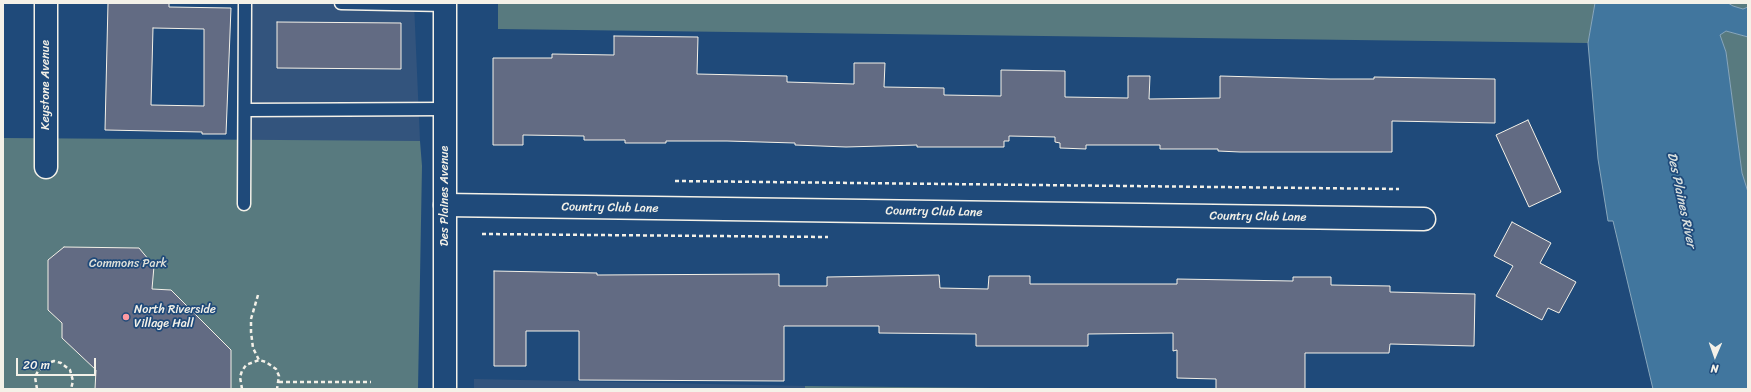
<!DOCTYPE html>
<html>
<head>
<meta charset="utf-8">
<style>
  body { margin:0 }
  #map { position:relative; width:1751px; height:392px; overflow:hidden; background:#1f4a7a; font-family:Sriracha,sans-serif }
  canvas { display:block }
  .frame { position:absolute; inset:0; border:4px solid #f4f1e8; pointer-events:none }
  .north { position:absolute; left:1695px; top:336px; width:40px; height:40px; -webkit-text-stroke:3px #1f4a7a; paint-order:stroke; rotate:182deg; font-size:11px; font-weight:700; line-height:16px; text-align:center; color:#f4f1e8 }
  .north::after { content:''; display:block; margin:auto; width:14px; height:18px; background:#f4f1e8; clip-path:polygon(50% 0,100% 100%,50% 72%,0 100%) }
  .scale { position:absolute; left:16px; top:358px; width:80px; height:18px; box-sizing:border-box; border:2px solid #f4f1e8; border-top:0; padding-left:5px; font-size:12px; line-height:14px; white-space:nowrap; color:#f4f1e8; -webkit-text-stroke:3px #1f4a7a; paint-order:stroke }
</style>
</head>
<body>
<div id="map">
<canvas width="1751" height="392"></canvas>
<div class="frame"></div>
<div class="north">N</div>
<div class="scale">20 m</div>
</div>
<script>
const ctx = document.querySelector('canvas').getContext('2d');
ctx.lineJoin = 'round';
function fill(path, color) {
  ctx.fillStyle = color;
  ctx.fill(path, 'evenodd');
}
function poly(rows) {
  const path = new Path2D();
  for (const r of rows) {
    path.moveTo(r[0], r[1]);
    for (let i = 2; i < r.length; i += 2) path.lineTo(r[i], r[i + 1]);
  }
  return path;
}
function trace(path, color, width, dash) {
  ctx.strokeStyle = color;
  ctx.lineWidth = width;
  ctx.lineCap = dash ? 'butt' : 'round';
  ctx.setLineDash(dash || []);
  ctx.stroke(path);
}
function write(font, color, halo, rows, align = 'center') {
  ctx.font = font + ' Sriracha,sans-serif';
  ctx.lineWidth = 3.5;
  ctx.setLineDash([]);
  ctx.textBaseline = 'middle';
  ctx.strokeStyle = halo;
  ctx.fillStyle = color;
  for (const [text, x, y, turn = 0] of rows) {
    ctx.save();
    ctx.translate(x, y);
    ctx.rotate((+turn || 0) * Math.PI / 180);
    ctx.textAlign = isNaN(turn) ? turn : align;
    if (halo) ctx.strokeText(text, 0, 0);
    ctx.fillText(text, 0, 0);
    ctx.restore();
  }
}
const built = poly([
  [244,3,414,3,420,141,243,141],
  [474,379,805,386,805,389,474,389]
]);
const green = poly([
  [498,3,1595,3,1588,43,498,29],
  [1728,3,1748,3,1748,7,1743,9,1733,6],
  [1726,31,1748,37,1748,192,1742,173,1726,52,1720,35],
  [3,138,420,141,422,166,418,389,3,389],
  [805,386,1086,389,805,389]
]);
const water = poly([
  [1595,3,1728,3,1733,6,1743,9,1748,7,1748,37,1726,31,1720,35,1726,52,1742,173,1748,192,1748,389,1653,389,1613,221,1608,221,1598,159,1588,43,1595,3]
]);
const building = poly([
  [108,3,169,3,169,7,231,8,226,134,202,134,202,132,105,130,108,3],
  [153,28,204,29,204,106,151,105,153,28],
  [277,22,401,23,401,69,277,68,277,22],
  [614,36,698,37,697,74,787,76,787,82,854,84,854,63,885,63,884,87,944,88,944,95,1001,96,1001,70,1065,71,1065,97,1128,98,1128,76,1150,76,1149,99,1220,98,1220,76,1330,79,1374,79,1374,77,1495,79,1495,123,1392,121,1392,152,1240,152,1218,151,1218,149,1160,149,1160,145,1086,145,1086,149,1060,148,1060,143,1055,142,1055,137,1009,136,1009,141,1004,141,1004,147,917,147,917,145,846,147,795,145,795,143,727,141,666,141,666,143,625,143,625,140,584,140,584,136,523,135,523,145,493,145,493,58,552,58,552,54,614,55,614,36],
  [1528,120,1561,192,1529,207,1496,135,1528,120],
  [1512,222,1551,243,1540,263,1576,282,1559,313,1548,308,1542,320,1496,296,1513,266,1494,256,1512,222],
  [64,247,139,248,154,266,152,289,171,290,231,350,231,389,95,389,96,370,62,338,62,323,48,310,48,260,64,247],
  [494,271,597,273,597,275,779,274,779,286,827,286,827,277,939,275,940,288,988,289,989,276,1030,276,1030,284,1177,284,1177,279,1293,281,1293,277,1331,277,1331,285,1390,286,1390,292,1475,294,1474,346,1390,344,1389,353,1305,353,1305,389,1216,389,1216,379,1177,378,1177,350,1173,351,1173,333,1088,334,1088,346,976,346,976,334,879,333,879,326,784,326,784,381,579,380,579,331,526,331,526,366,494,366,494,271]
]);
const path = poly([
  [675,181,1399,189],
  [482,234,828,237],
  [258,295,251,319,251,332,253,348,259,360],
  [279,382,371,382],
  [37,389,35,377,38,371,48,363,54,361,61,363,70,370,73,381,71,389],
  [242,389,240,377,242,371,246,365,259,360,266,362,276,369,279,376,277,389]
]);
const service = poly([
  [341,3,445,5],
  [245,110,445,109],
  [244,204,245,3]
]);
const minor = poly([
  [46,167,46,3],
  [445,205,1424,219]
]);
const secondary = poly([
  [445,3,445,389]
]);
const markers = [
  [126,317,4,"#ff9aa2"]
];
const streetNames = [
  ["Keystone Avenue",46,85,-90],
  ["Des Plaines Avenue",445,196,-90],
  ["Country Club Lane",610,208,1],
  ["Country Club Lane",934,212,1],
  ["Country Club Lane",1258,217,1]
];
const parkNames = [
  ["Commons Park",128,264]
];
const poiNames = [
  ["North Riverside",134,310],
  ["Village Hall",134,324]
];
const waterNames = [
  ["Des Plaines River",1681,200,78]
];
fill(built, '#33547d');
fill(green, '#587a7f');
fill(water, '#41769e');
trace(water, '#89a7bc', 1);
fill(building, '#626b83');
trace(building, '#f4f1e8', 1);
trace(service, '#f4f1e8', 15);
trace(minor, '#f4f1e8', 25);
trace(secondary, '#f4f1e8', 25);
trace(path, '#f4f1e8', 2.5, [4, 3]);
trace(service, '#1f4a7a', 12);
trace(minor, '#1f4a7a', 22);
trace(secondary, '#1f4a7a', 22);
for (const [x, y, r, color] of markers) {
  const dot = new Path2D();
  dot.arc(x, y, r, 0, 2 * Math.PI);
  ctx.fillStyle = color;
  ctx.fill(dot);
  trace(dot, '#1f4a7a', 1.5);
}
write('12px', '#f4f1e8', '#1f4a7a', streetNames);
write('12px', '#dddfd8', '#1f4a7a', parkNames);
write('12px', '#f4f1e8', '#1f4a7a', poiNames, 'left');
write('italic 13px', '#d9dfdd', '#1f4a7a', waterNames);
</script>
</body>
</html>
